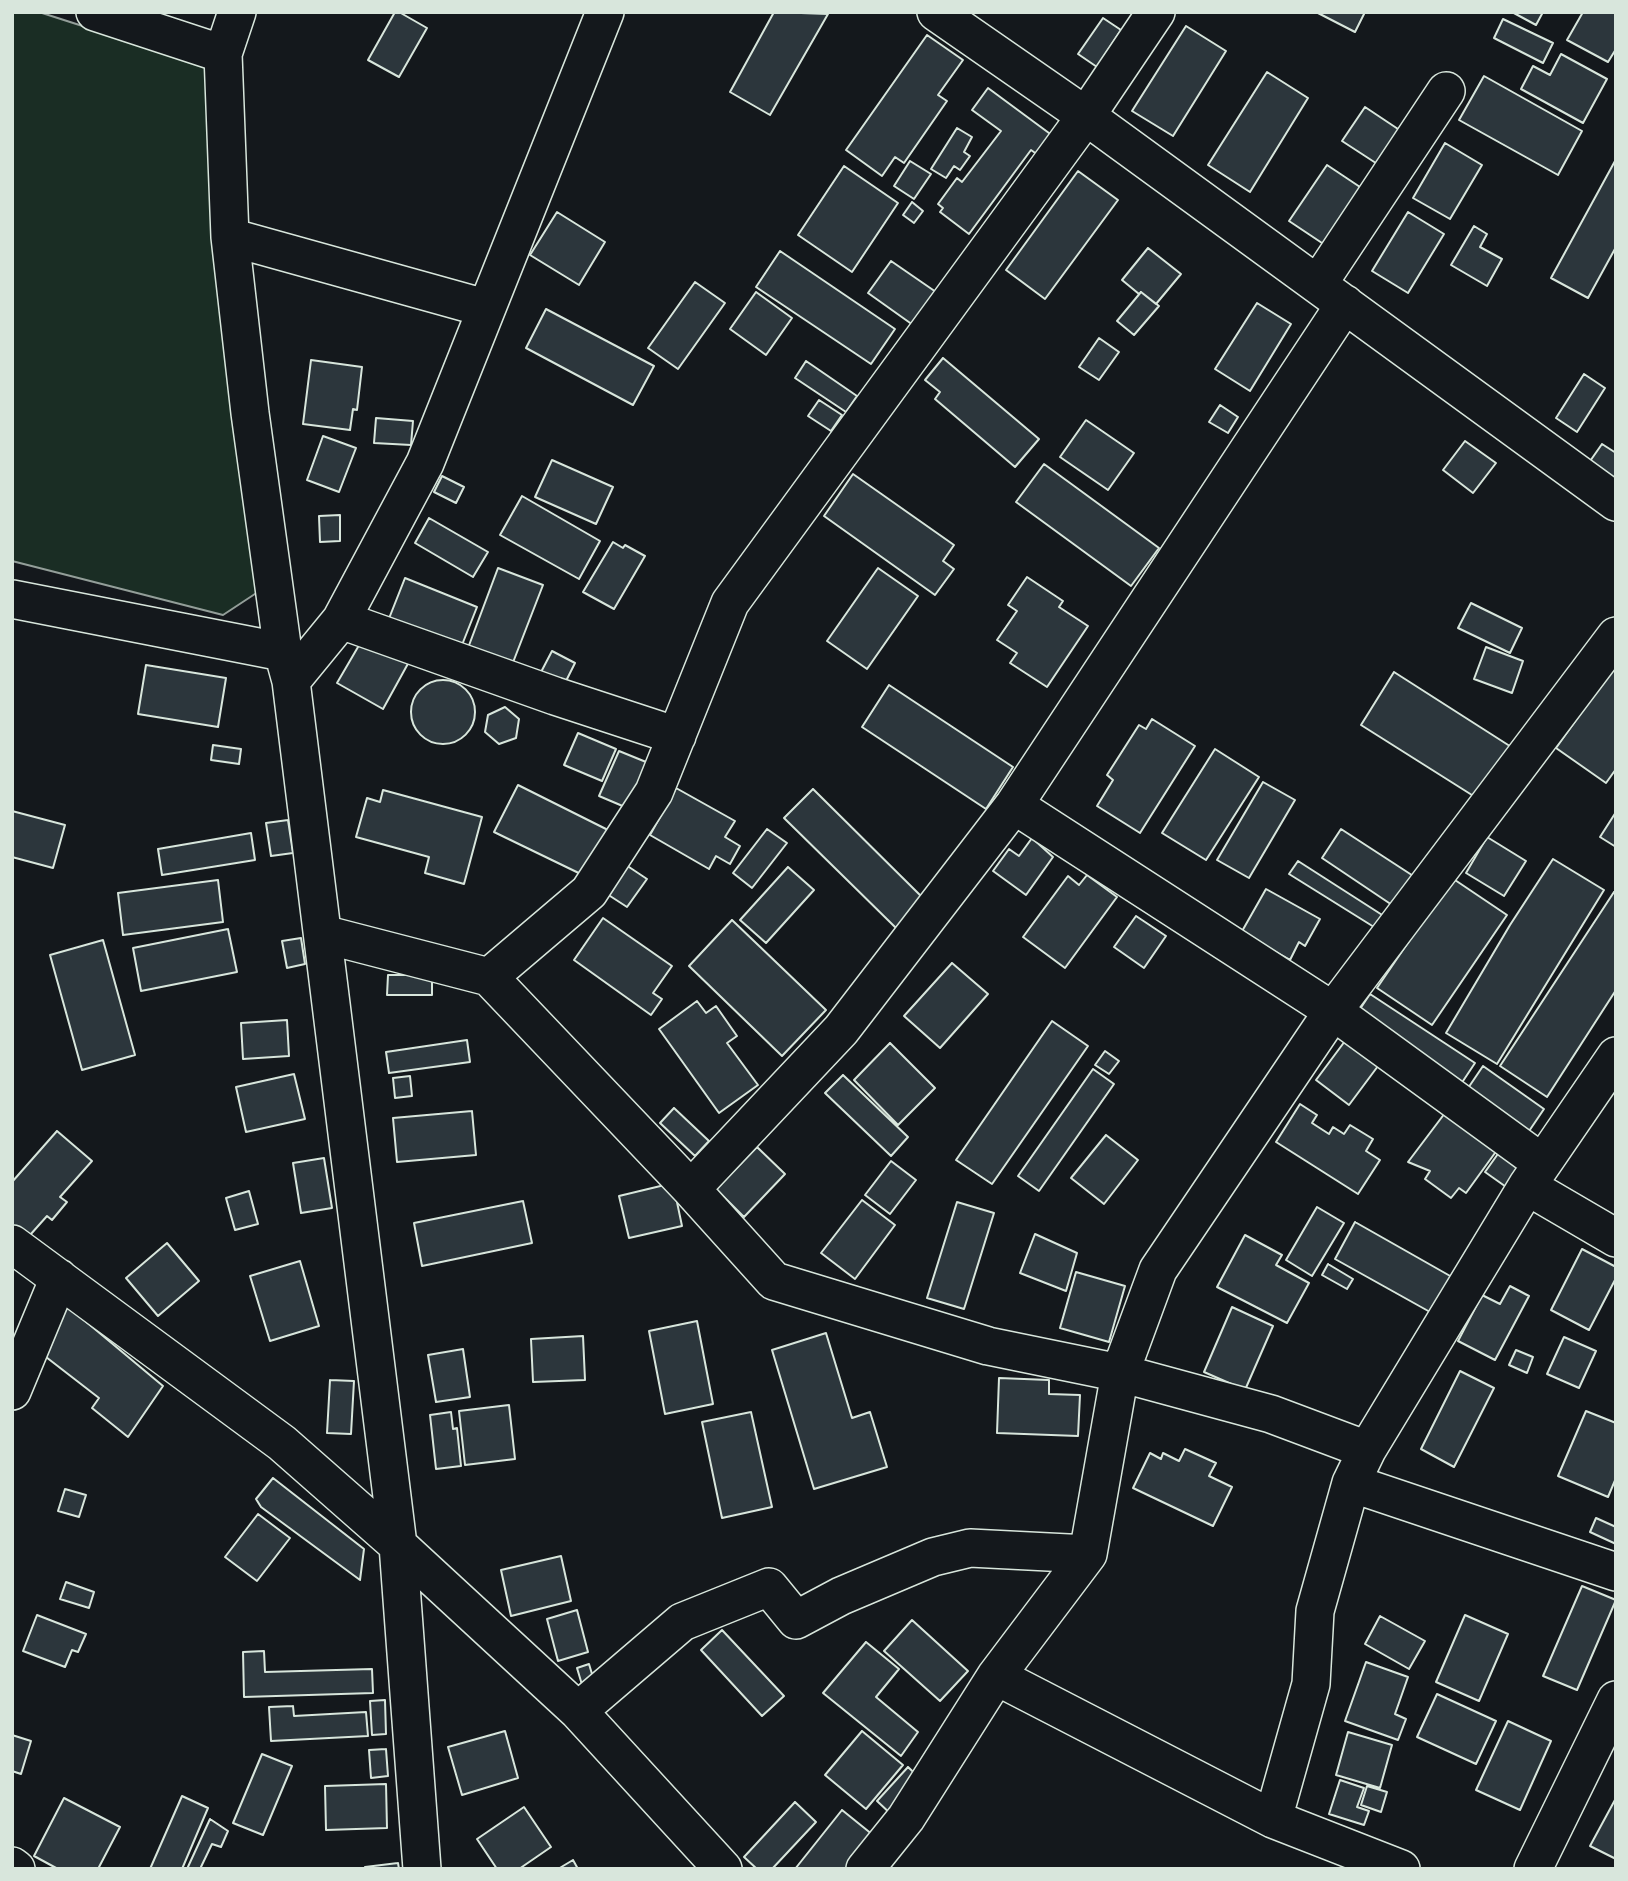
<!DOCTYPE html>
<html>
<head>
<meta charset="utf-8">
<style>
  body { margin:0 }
  #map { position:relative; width:1628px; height:1881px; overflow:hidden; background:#14181c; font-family:"Sofia Sans Condensed",sans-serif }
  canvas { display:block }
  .frame { position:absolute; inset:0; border:14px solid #d8e6dc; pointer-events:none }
</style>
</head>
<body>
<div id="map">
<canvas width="1628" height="1881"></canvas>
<div class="frame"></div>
</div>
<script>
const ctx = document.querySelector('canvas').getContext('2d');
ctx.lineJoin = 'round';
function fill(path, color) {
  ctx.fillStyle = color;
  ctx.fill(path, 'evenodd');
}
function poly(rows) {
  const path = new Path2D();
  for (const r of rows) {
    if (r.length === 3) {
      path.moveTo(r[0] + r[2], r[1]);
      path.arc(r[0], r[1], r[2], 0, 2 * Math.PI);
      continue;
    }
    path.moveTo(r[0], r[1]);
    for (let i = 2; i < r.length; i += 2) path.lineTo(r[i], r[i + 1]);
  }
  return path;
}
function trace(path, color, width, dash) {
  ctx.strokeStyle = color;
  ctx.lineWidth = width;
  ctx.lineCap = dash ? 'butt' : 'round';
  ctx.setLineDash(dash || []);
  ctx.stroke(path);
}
const green = poly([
  [12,12,39,12,213,68,264,588,223,615,12,561,12,12]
]);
const building = poly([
  [395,12,399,12,427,28,399,77,368,60,395,12],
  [774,12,828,14,770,115,730,92,774,12],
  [1316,12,1365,12,1355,32,1316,12],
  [1512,12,1543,12,1536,25,1512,12],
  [1583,12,1616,12,1616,49,1608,62,1567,40,1583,12],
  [1103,18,1121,30,1097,67,1078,54,1103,18],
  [1503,19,1553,43,1543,63,1494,38,1503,19],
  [1186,26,1226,51,1173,136,1132,111,1186,26],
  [927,35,963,60,938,95,947,101,904,163,895,157,882,176,846,150,927,35],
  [1561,54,1607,79,1583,123,1521,89,1533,66,1550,75,1561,54],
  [1267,72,1308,98,1250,192,1208,165,1267,72],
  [1484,76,1582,131,1558,175,1459,120,1484,76],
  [988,88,1053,136,1038,155,1031,150,969,234,940,212,943,208,938,204,957,178,962,182,1001,131,972,110,988,88],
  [1365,107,1407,135,1385,169,1342,141,1365,107],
  [957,128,972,137,964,152,970,156,960,170,954,166,946,178,931,169,957,128],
  [1445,143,1482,165,1450,219,1413,198,1445,143],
  [910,161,931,174,914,199,894,186,910,161],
  [1615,161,1616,247,1588,298,1551,278,1615,161],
  [1327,165,1363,189,1325,245,1289,221,1327,165],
  [844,166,898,203,852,272,798,235,844,166],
  [1078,171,1118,200,1045,299,1006,270,1078,171],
  [912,202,923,211,914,223,903,215,912,202],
  [557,212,605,242,579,285,530,255,557,212],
  [1408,212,1444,234,1408,293,1372,271,1408,212],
  [1474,226,1487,234,1480,247,1502,259,1487,286,1451,265,1474,226],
  [1148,248,1181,274,1156,304,1141,292,1139,294,1122,280,1148,248],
  [780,251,895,329,871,364,756,287,780,251],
  [891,261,936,292,913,325,868,293,891,261],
  [695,282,725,303,678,369,648,348,695,282],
  [756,292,792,318,766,355,730,329,756,292],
  [1141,292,1159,306,1134,335,1117,321,1141,292],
  [1257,303,1291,324,1250,391,1215,369,1257,303],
  [546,309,654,366,633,405,526,348,546,309],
  [1099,338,1119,352,1099,380,1079,367,1099,338],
  [943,358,1039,439,1015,467,935,399,940,392,925,380,943,358],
  [311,360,362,367,357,410,353,409,350,430,303,424,311,360],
  [806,361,857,396,846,412,795,378,806,361],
  [1584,374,1605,388,1577,432,1556,418,1584,374],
  [819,400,842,415,831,431,808,416,819,400],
  [1220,405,1238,417,1228,433,1209,422,1220,405],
  [376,418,413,421,411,445,374,443,376,418],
  [1086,420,1134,453,1108,490,1060,457,1086,420],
  [323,436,356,448,339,492,307,480,323,436],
  [1465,441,1496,463,1473,493,1443,470,1465,441],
  [1602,444,1616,453,1616,484,1588,464,1602,444],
  [552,460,613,487,596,524,535,497,552,460],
  [1044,464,1159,548,1131,586,1016,502,1044,464],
  [853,474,954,545,943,561,954,569,935,595,824,516,853,474],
  [442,476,464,487,456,503,434,492,442,476],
  [522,496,600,541,579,579,500,535,522,496],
  [340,515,340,541,320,542,319,516,340,515],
  [429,518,488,552,473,577,415,543,429,518],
  [613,542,623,548,625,545,645,556,614,609,583,592,613,542],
  [498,568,543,585,512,665,468,648,498,568],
  [878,568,918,596,867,669,827,641,878,568],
  [1027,577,1063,601,1059,607,1088,626,1047,687,1010,663,1017,653,997,640,1017,611,1008,605,1027,577],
  [405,578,477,607,460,650,388,621,405,578],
  [1471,603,1522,628,1510,653,1458,628,1471,603],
  [365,635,410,660,383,709,337,683,365,635],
  [1486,647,1523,661,1512,693,1474,679,1486,647],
  [552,651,575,663,562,689,540,674,552,651],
  [1616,664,1616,769,1606,783,1556,748,1616,664],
  [146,665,226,678,218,727,138,714,146,665],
  [1394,672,1516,750,1483,802,1361,725,1394,672],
  [443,712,32],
  [889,685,1013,767,986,809,862,727,889,685],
  [505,707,519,719,516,738,499,744,485,732,488,715,505,707],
  [1152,719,1195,746,1140,833,1097,806,1113,780,1107,775,1139,725,1146,729,1152,719],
  [578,733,616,749,602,781,564,765,578,733],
  [213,745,241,749,239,764,211,760,213,745],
  [1215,749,1259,777,1206,860,1162,833,1215,749],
  [619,751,651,764,632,810,599,796,619,751],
  [1263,782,1295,800,1249,878,1217,860,1263,782],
  [518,785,612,832,589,878,494,832,518,785],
  [676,788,735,821,725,837,740,846,730,864,716,856,709,869,650,835,676,788],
  [813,789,924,899,896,928,784,818,813,789],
  [383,790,482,817,464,884,425,873,429,857,356,837,367,798,380,802,383,790],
  [12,811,65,825,53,868,12,857,12,811],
  [1616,812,1616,847,1600,837,1616,812],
  [288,820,293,853,271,856,266,823,288,820],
  [767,829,787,843,752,888,733,873,767,829],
  [1341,829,1421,881,1401,911,1322,858,1341,829],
  [251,833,255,860,162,875,158,849,251,833],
  [1487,837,1526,861,1504,896,1466,873,1487,837],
  [1032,838,1053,857,1026,895,993,871,1009,849,1019,856,1032,838],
  [1553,859,1604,890,1497,1064,1446,1033,1510,925,1553,859],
  [1298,861,1390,920,1382,932,1289,874,1298,861],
  [626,865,647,879,627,907,607,894,626,865],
  [788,867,814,890,766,943,740,920,788,867],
  [1087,875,1117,897,1065,968,1023,937,1068,876,1079,885,1087,875],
  [1452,878,1507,915,1432,1025,1377,988,1452,878],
  [218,880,223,922,123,935,118,893,218,880],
  [1266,889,1320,919,1305,946,1299,942,1290,960,1241,933,1266,889],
  [1614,892,1616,894,1616,990,1547,1097,1500,1066,1614,892],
  [1136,916,1166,936,1144,968,1114,947,1136,916],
  [603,918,672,966,653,993,662,999,651,1015,574,960,603,918],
  [732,920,826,1010,782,1056,689,966,732,920],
  [228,929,237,972,141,991,133,948,228,929],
  [301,938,305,964,287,968,282,941,301,938],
  [103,940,135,1055,82,1070,50,955,103,940],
  [952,963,988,994,940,1048,904,1016,952,963],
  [388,975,432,975,432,995,387,995,388,975],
  [1370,994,1475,1063,1461,1084,1356,1015,1370,994],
  [697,1001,706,1013,716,1006,737,1036,727,1043,758,1085,719,1113,659,1029,697,1001],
  [287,1020,289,1056,243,1059,241,1023,287,1020],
  [1052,1021,1088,1046,992,1184,956,1160,1052,1021],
  [1348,1037,1381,1062,1349,1105,1316,1080,1348,1037],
  [467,1040,470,1062,389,1073,386,1052,467,1040],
  [890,1043,935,1088,898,1125,854,1080,890,1043],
  [1105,1051,1119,1061,1109,1074,1095,1065,1105,1051],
  [1483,1066,1544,1109,1523,1140,1462,1097,1483,1066],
  [1093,1069,1114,1084,1039,1191,1018,1176,1093,1069],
  [294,1074,305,1119,246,1132,236,1087,294,1074],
  [843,1075,908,1137,891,1156,825,1093,843,1075],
  [410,1076,412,1096,395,1098,393,1078,410,1076],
  [1300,1104,1317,1115,1312,1123,1329,1134,1333,1127,1344,1134,1350,1125,1373,1139,1366,1151,1380,1160,1358,1194,1276,1142,1300,1104],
  [674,1108,709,1141,695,1156,660,1123,674,1108],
  [1448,1109,1500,1146,1466,1193,1459,1188,1451,1198,1425,1179,1430,1171,1408,1162,1448,1109],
  [472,1111,476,1155,397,1162,393,1118,472,1111],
  [57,1131,92,1161,60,1197,67,1202,52,1220,47,1216,22,1244,12,1235,12,1182,57,1131],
  [1106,1135,1138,1160,1104,1204,1071,1178,1106,1135],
  [757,1147,785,1174,744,1217,716,1189,757,1147],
  [1500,1151,1524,1168,1509,1189,1485,1172,1500,1151],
  [324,1158,332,1208,301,1213,293,1163,324,1158],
  [891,1161,916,1180,890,1214,865,1195,891,1161],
  [673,1183,682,1226,629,1238,619,1196,673,1183],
  [249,1191,258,1224,235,1230,226,1198,249,1191],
  [862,1200,895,1225,855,1279,821,1253,862,1200],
  [523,1201,532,1243,422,1266,414,1223,523,1201],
  [957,1202,994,1213,964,1309,927,1298,957,1202],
  [1317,1207,1344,1223,1312,1276,1286,1260,1317,1207],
  [1355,1222,1459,1281,1439,1317,1335,1259,1355,1222],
  [1035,1234,1077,1253,1066,1291,1020,1273,1035,1234],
  [1245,1235,1282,1255,1276,1265,1309,1283,1287,1323,1217,1287,1245,1235],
  [167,1243,199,1281,158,1316,126,1278,167,1243],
  [1582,1249,1616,1267,1616,1278,1589,1330,1551,1310,1582,1249],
  [300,1261,319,1326,270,1341,250,1276,300,1261],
  [1328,1264,1353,1279,1347,1289,1322,1275,1328,1264],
  [1076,1272,1125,1286,1109,1342,1060,1328,1076,1272],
  [1510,1286,1529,1296,1495,1360,1458,1341,1482,1295,1500,1304,1510,1286],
  [66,1305,163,1386,128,1437,92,1408,99,1398,46,1357,66,1305],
  [1232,1307,1273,1326,1245,1390,1204,1372,1232,1307],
  [697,1321,713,1404,665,1414,649,1331,697,1321],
  [826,1333,852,1418,870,1412,887,1467,814,1489,772,1350,826,1333],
  [583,1336,585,1380,533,1382,531,1339,583,1336],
  [1564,1337,1596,1351,1579,1388,1547,1374,1564,1337],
  [463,1349,470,1397,436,1402,428,1355,463,1349],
  [1516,1350,1533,1357,1527,1373,1509,1365,1516,1350],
  [1460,1371,1494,1388,1454,1467,1421,1449,1460,1371],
  [999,1378,1049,1380,1049,1394,1080,1395,1078,1436,997,1433,999,1378],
  [330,1380,354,1381,351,1434,327,1433,330,1380],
  [509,1405,515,1459,465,1465,459,1411,509,1405],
  [1586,1411,1616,1423,1616,1478,1608,1497,1558,1476,1586,1411],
  [451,1412,453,1429,457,1428,461,1466,436,1469,430,1415,451,1412],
  [751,1412,772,1507,722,1518,702,1422,751,1412],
  [1185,1449,1216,1463,1209,1476,1232,1487,1213,1526,1133,1488,1150,1453,1161,1459,1163,1453,1179,1461,1185,1449],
  [273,1478,364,1549,360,1580,261,1507,256,1499,273,1478],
  [65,1489,86,1495,79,1517,58,1511,65,1489],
  [258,1514,290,1538,257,1581,225,1557,258,1514],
  [1596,1518,1616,1527,1616,1544,1590,1532,1596,1518],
  [561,1556,571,1601,511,1616,501,1570,561,1556],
  [66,1582,94,1592,89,1608,60,1599,66,1582],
  [1582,1586,1616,1600,1577,1690,1543,1676,1582,1586],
  [577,1610,588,1652,558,1661,547,1619,577,1610],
  [37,1615,86,1634,78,1652,72,1650,65,1667,23,1651,37,1615],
  [1465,1615,1508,1634,1479,1701,1436,1682,1465,1615],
  [1380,1616,1425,1641,1409,1669,1365,1644,1380,1616],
  [912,1620,968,1671,940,1701,884,1651,912,1620],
  [722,1630,784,1696,762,1716,701,1650,722,1630],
  [866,1642,899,1669,876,1697,918,1732,901,1756,823,1693,866,1642],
  [264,1651,265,1672,372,1669,373,1693,244,1697,243,1652,264,1651],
  [1366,1662,1408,1677,1395,1714,1406,1719,1398,1740,1345,1721,1366,1662],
  [589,1664,595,1684,583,1688,577,1668,589,1664],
  [1437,1694,1496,1721,1476,1764,1417,1737,1437,1694],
  [385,1700,386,1734,372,1735,370,1701,385,1700],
  [293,1706,294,1716,366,1712,368,1736,271,1741,269,1707,293,1706],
  [1508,1721,1551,1741,1520,1810,1476,1790,1508,1721],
  [505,1731,518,1778,462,1795,448,1747,505,1731],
  [862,1731,903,1765,866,1809,825,1775,862,1731],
  [1348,1732,1392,1745,1380,1788,1336,1775,1348,1732],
  [12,1735,31,1741,21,1774,12,1771,12,1735],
  [386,1749,388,1776,371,1778,369,1750,386,1749],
  [262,1754,292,1766,263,1835,233,1823,262,1754],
  [908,1767,924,1782,893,1816,877,1801,908,1767],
  [1340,1780,1364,1788,1357,1807,1369,1811,1364,1825,1329,1814,1340,1780],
  [386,1784,387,1828,326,1830,325,1786,386,1784],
  [1367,1786,1387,1792,1381,1812,1361,1805,1367,1786],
  [182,1796,208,1808,182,1869,150,1869,182,1796],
  [64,1798,120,1827,98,1869,58,1869,34,1856,64,1798],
  [1616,1798,1616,1859,1590,1846,1616,1798],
  [795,1802,816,1822,772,1869,757,1869,744,1857,795,1802],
  [524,1807,551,1847,519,1869,497,1869,477,1839,524,1807],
  [842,1810,873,1835,846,1869,795,1869,842,1810],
  [210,1819,228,1831,221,1847,212,1844,200,1869,187,1869,210,1819],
  [573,1860,578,1869,558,1869,573,1860],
  [398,1863,399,1869,365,1869,365,1867,398,1863]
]);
const minor = poly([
  [95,12,223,54],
  [237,12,223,54,230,237,250,413,283,652,291,681,398,1545,422,1869],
  [936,12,1086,116,1616,502],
  [230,237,485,308],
  [1318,284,1446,91],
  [12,599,283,652],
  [341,620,555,696,677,736],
  [291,681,341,620,425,463,605,12],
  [1014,805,1333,1011,1542,1163],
  [323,934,489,977,691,1189,774,1281,988,1346,1120,1373,1271,1414,1367,1450],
  [489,977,589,892,654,792,730,603,1086,116,1156,12],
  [1527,1186,1616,1238],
  [691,1189,841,1030,1014,805,1345,304],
  [12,1244,282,1443,398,1545,578,1711,723,1869],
  [12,1391,59,1278],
  [1351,1483,1616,1572],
  [996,1676,1273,1819,1401,1869],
  [578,1711,682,1622,769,1587,796,1620,841,1596,933,1557,970,1548,1088,1554],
  [1273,1819,1311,1684,1315,1611,1351,1483,1367,1450,1527,1186,1616,1056],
  [12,1866,16,1869],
  [865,1869,906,1818,996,1676,1088,1554,1120,1373,1158,1270,1333,1011,1616,636],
  [1533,1869,1616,1700]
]);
fill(green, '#1a2d24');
trace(green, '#939e99', 2);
fill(building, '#2c363c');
trace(building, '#d8e6dc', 2);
trace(minor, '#d8e6dc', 40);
trace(minor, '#14181c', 37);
</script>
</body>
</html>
